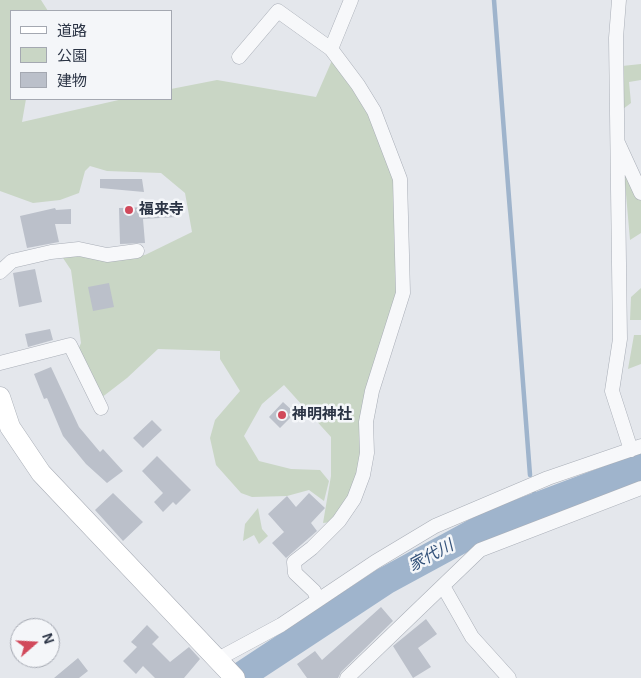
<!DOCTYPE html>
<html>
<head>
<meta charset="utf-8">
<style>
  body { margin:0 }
  #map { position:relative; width:641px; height:678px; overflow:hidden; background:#e4e7ec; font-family:Helvetica,"Noto Sans JP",sans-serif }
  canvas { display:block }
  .legend { position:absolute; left:10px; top:10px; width:162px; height:90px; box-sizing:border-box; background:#f4f6f9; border:1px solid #a4a8b1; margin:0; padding:6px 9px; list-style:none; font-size:15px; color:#2b3445 }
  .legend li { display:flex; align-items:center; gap:10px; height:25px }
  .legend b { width:25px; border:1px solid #a4a8b1 }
  .north { position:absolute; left:10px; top:618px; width:50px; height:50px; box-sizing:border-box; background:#f4f6f9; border:1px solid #a4a8b1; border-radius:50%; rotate:71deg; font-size:14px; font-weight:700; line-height:20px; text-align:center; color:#2b3445 }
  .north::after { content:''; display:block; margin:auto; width:18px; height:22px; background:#d1495b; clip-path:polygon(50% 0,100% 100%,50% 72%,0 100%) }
</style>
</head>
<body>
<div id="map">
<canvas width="641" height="678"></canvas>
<ul class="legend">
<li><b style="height:6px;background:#fff"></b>道路</li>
<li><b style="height:14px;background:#c9d6c5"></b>公園</li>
<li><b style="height:14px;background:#bbc0ca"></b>建物</li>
</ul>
<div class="north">N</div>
</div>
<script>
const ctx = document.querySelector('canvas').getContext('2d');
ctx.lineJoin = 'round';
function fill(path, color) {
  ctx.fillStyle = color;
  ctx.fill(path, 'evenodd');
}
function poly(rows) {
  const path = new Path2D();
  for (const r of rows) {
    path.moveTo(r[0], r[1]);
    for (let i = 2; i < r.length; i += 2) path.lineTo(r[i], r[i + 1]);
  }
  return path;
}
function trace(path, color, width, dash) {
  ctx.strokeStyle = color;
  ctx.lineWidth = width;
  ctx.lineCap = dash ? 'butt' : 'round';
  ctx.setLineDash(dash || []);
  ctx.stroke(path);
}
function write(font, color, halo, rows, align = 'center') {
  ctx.font = font + ' Helvetica,"Noto Sans JP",sans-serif';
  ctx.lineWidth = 5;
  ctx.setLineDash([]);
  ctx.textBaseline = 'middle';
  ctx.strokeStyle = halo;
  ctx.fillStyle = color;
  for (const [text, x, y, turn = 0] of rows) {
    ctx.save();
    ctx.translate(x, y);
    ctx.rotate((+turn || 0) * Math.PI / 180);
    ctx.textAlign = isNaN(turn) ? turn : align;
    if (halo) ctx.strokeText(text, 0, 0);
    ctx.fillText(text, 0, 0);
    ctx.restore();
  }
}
const green = poly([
  [0,0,41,0,48,11,11,11,11,99,26,99,22,122,123,99,171,99,171,89,217,80,316,97,333,58,380,127,400,179,401,305,389,340,367,454,339,521,323,523,331,476,331,437,284,385,262,404,244,436,259,461,291,469,320,470,329,481,324,501,309,490,287,496,252,497,241,493,216,465,210,438,215,420,240,391,220,359,220,351,158,349,127,378,101,398,78,350,81,343,71,270,63,258,78,254,108,259,145,255,192,232,185,193,161,173,107,171,90,166,85,171,79,193,60,200,33,203,0,191],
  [641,64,641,80,629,82,631,103,623,109,622,66],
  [623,160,641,201,641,233,630,240],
  [641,288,641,320,630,320,631,297],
  [634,335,641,335,641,364,628,369],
  [258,508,262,529,268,536,259,544,254,535,243,541,245,524]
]);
const stream = poly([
  [494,0,530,475],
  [534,493,539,504]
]);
const river = poly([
  [238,678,385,581,490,524,641,467]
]);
const building = poly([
  [100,179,142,179,144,192,100,188],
  [177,206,177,217,143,219,145,243,120,244,119,208],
  [55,208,56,210,71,209,71,224,55,224,59,242,27,248,20,216],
  [35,269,42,302,19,307,13,273],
  [109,283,114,307,93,311,88,287],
  [50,329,53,340,28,347,25,334],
  [51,367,79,427,100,452,103,449,123,471,107,483,86,464,63,436,47,398,44,399,34,374],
  [283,402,295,413,280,428,269,417],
  [152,420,162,430,143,448,133,438],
  [157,456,191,490,176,505,173,502,163,512,154,502,163,493,142,471],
  [113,493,143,522,123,541,95,510],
  [309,493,325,508,311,523,317,531,286,558,272,543,284,532,268,514,287,496,296,507],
  [381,607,393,621,341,672,338,678,307,678,297,664,315,651,322,660],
  [426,619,437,634,418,648,431,667,413,678,393,646],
  [147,625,159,637,152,644,170,662,189,647,200,659,184,678,155,678,143,666,136,674,123,661,137,647,131,642],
  [78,658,88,671,79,678,54,678]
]);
const street = poly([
  [619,0,616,38,620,339,612,391,631,450],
  [331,49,351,0],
  [239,57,278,11,331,49,358,85,374,111,400,179,403,293,372,391,366,422,367,453,363,475,354,499,339,521,312,548,294,562,295,573,314,591,318,600],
  [618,143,641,193],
  [0,272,12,261,51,252,79,249,107,255,137,251],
  [0,363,70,345,101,408],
  [443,586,472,637,509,678],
  [218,659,281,625,375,562,435,526,548,478,641,446],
  [347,678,480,550,641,488]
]);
const secondary = poly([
  [0,397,10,427,41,473,235,678]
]);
const markers = [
  [129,210,5,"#d1495b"],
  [282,415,5,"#d1495b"]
];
const poiNames = [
  ["福来寺",139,210],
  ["神明神社",292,415]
];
const waterNames = [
  ["家代川",431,556,-28]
];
fill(green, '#c9d6c5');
trace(stream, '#9fb4cc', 4.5);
trace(river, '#9fb4cc', 28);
fill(building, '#bbc0ca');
trace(street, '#a9aeb7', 15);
trace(secondary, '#a9aeb7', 21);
trace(street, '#f7f8fa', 14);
trace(secondary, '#fff', 20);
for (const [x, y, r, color] of markers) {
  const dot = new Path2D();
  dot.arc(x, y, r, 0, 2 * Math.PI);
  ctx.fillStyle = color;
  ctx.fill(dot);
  trace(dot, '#f4f6f9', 2);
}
write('bold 15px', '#2b3445', '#f4f6f9', poiNames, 'left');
write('italic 16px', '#34527a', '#f4f6f9', waterNames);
</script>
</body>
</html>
